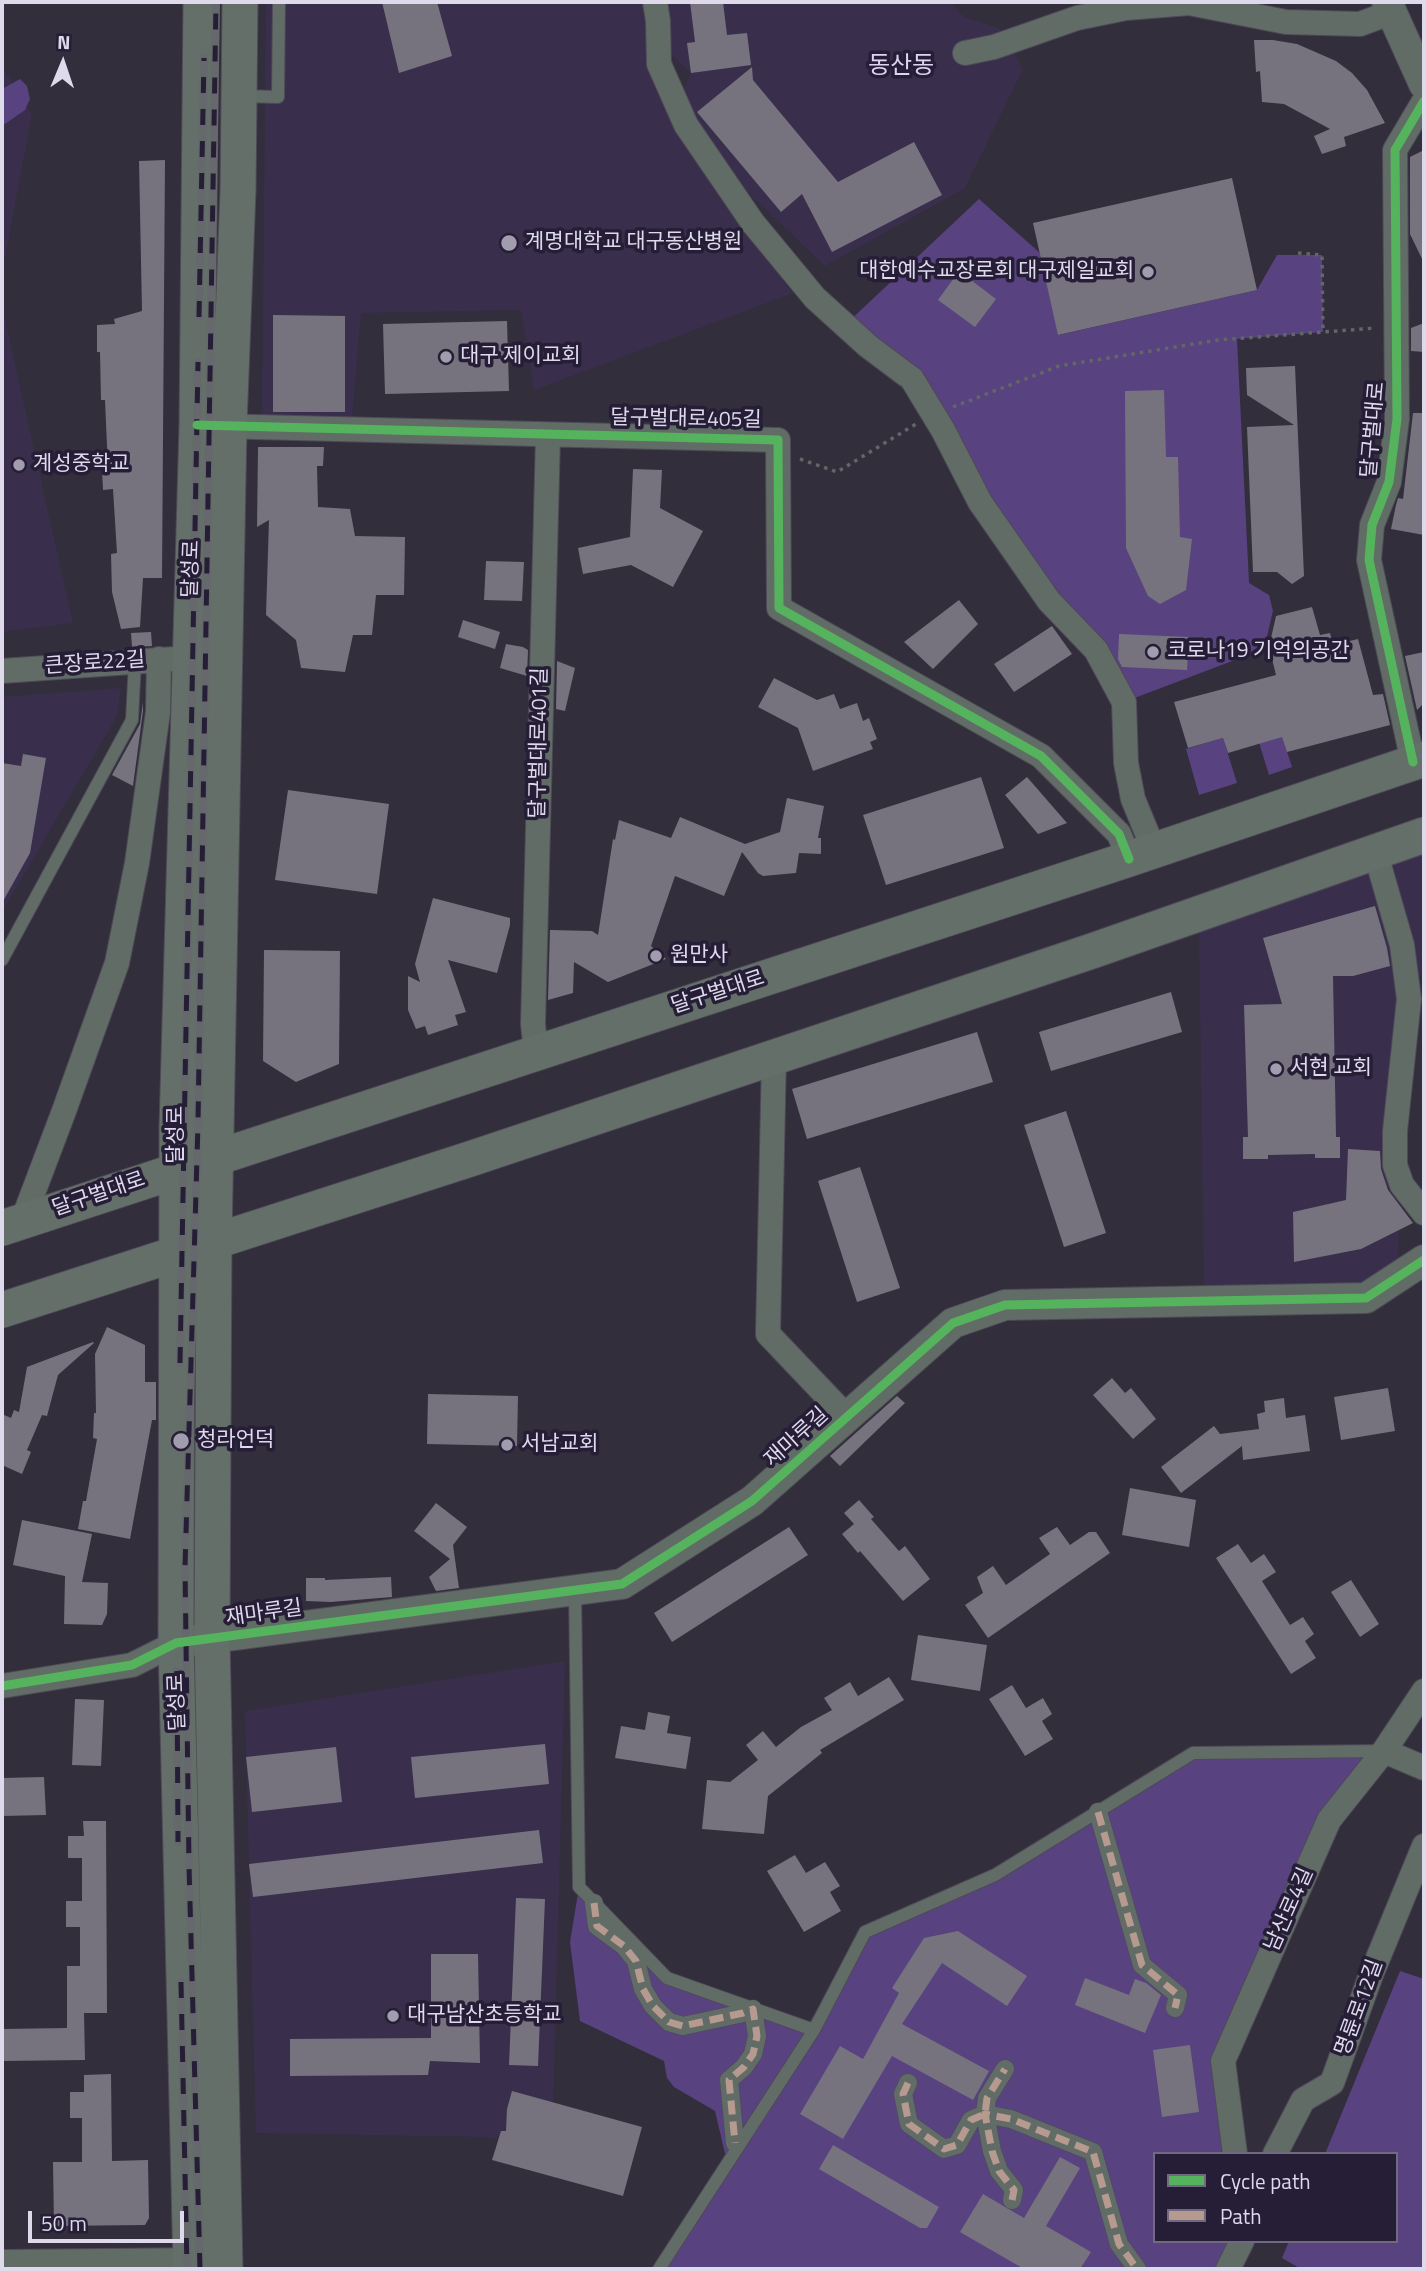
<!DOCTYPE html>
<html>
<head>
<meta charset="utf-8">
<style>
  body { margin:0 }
  #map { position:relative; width:1426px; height:2271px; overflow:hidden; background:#322e3c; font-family:"Titillium Web",sans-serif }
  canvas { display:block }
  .frame { position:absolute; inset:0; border:4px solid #ded9eb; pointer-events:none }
  .legend { position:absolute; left:1153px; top:2152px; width:245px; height:91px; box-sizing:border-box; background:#261e37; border:2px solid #70697f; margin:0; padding:9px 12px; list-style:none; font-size:21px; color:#ded9eb }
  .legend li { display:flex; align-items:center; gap:14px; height:35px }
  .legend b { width:35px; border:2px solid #70697f }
  .north { position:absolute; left:28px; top:28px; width:70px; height:70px; -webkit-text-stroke:5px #261e37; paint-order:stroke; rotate:2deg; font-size:19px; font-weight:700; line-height:28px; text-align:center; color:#ded9eb }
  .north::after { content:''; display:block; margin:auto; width:24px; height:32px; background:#ded9eb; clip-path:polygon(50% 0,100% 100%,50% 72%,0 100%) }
  .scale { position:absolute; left:28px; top:2211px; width:156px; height:32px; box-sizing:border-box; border:4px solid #ded9eb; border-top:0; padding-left:9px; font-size:21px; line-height:24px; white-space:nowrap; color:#ded9eb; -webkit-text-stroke:5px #261e37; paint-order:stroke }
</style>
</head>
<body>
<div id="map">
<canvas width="1426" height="2271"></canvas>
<div class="frame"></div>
<ul class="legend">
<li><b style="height:9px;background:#56b35d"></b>Cycle path</li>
<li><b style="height:9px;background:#b69a8f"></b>Path</li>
</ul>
<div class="north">N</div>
<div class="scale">50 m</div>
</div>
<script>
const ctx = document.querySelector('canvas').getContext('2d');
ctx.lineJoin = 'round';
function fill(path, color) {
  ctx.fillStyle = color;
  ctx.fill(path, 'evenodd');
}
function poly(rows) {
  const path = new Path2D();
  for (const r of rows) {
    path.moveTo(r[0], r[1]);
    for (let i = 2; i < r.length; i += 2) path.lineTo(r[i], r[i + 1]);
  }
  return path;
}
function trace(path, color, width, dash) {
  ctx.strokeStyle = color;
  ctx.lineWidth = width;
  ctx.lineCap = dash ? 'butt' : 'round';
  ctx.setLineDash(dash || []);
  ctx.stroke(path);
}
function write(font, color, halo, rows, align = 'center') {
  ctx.font = font + ' "Titillium Web","Noto Sans KR",sans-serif';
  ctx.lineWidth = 7;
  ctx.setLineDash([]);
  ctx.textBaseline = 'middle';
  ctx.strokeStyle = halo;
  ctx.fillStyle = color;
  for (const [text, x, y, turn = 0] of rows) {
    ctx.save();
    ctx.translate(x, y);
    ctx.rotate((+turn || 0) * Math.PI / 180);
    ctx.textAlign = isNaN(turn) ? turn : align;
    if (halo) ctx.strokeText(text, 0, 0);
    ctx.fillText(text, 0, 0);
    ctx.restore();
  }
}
const built = poly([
  [266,2,648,2,667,111,717,193,793,293,534,390,521,310,361,313,352,417,262,417],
  [659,2,950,2,964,17,1001,29,1023,69,965,188,825,266,733,178,679,100,691,73,666,49],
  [2,66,32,115,2,273],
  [2,306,73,623,2,632],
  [121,688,117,716,2,912,2,697],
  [1424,850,1424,974,1400,982,1398,1278,1366,1298,1204,1299,1199,925],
  [565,1661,552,2147,486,2137,256,2133,245,1711]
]);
const green = poly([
  [20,79,27,86,30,99,25,110,2,126,2,85,4,88],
  [979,199,1040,253,1059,335,1257,290,1277,255,1322,255,1323,332,1237,339,1249,583,1269,595,1273,611,1264,649,1124,702,1049,601,912,379,845,325],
  [1280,730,1292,767,1269,775,1257,736],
  [1223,738,1237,783,1199,795,1186,749],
  [1384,1751,1329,1820,1224,2061,1234,2154,1155,2154,1155,2241,1242,2241,1230,2269,658,2269,726,2158,715,2111,674,2087,667,2078,664,2061,580,2021,570,1942,579,1887,667,1978,806,2028,865,1932,995,1875,1193,1753],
  [1400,1971,1424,1979,1424,2269,1301,2269,1282,2258,1289,2241,1396,2241,1396,2154,1325,2154]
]);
const building = poly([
  [382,2,437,2,452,56,399,73],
  [690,2,723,2,727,35,747,33,751,65,691,73,687,43,695,42],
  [1254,40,1273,40,1297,44,1336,61,1352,73,1367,90,1385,123,1344,137,1346,146,1322,154,1314,136,1330,129,1284,104,1262,102,1260,71,1256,72],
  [752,67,753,80,838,182,914,142,942,195,832,252,802,194,781,212,697,112],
  [1424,150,1424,263,1410,234,1410,157],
  [165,160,162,578,143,578,140,627,121,629,112,592,111,554,117,553,113,489,103,490,102,470,108,469,105,400,101,400,100,352,97,352,97,325,115,324,114,319,142,311,139,161],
  [1232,178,1257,290,1058,335,1033,223],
  [959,271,996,299,975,327,938,300],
  [273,315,345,316,345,412,273,412],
  [507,321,509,391,385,394,383,324],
  [1424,323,1424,352,1411,351,1411,328],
  [1295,366,1304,576,1292,584,1277,572,1253,572,1247,427,1294,425,1247,395,1246,368],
  [1164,390,1166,457,1178,457,1180,537,1192,539,1186,590,1160,604,1148,596,1126,548,1125,391],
  [1413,413,1424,413,1424,535,1391,529,1396,505,1398,498,1403,499],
  [258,447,324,447,323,466,317,466,318,507,350,509,355,536,405,537,404,595,376,595,372,635,353,635,345,672,301,668,296,640,266,615,269,520,257,527],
  [633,469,662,470,660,508,703,531,673,587,631,565,583,574,578,548,630,537],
  [486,561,524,562,522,601,484,600],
  [959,600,978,624,933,669,904,642],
  [1312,607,1320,635,1330,633,1333,645,1358,639,1373,695,1383,694,1390,725,1287,752,1282,737,1228,753,1223,738,1188,748,1174,702,1276,675,1269,647,1276,616],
  [463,620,500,632,495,649,458,637],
  [1052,626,1072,654,1014,692,994,664],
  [151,632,152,646,132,647,131,633],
  [1119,634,1189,637,1187,670,1122,667,1118,659],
  [506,644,523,647,528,650,527,676,500,668],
  [1424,652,1424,703,1417,710,1405,656],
  [557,661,575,668,565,711,556,709],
  [774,678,817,700,834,694,840,709,857,703,863,721,869,718,877,739,870,742,873,749,813,771,798,728,758,707],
  [143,702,143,711,133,786,112,775,140,724],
  [23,754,46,758,30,853,2,903,2,763,21,766],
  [981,777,1004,848,886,885,863,815],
  [1027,777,1067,823,1038,834,1005,795],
  [288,790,389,804,377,894,275,880],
  [787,798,824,806,818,838,821,838,821,854,799,853,796,873,763,876,758,873,742,852,724,896,675,876,651,946,666,959,608,982,574,962,573,993,548,1000,550,930,592,931,598,935,613,839,615,840,619,820,671,838,680,817,745,844,780,832],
  [433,898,510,918,510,925,497,973,448,960,466,1012,455,1015,458,1025,428,1035,425,1026,416,1029,408,1010,408,976,420,982,415,964],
  [1375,906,1387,948,1390,966,1353,976,1333,976,1336,1137,1340,1137,1340,1158,1315,1158,1315,1154,1268,1155,1268,1159,1243,1159,1243,1137,1248,1137,1244,1005,1282,1004,1263,938],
  [264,950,340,951,339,1064,296,1082,263,1061],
  [1171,992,1182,1032,1051,1071,1039,1032],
  [977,1032,993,1082,807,1139,792,1089],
  [1066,1111,1106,1233,1064,1247,1024,1125],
  [1348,1149,1380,1151,1381,1169,1388,1190,1413,1223,1361,1249,1294,1262,1293,1212,1346,1200],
  [860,1167,900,1288,857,1302,818,1181],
  [107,1327,145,1345,145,1382,156,1382,156,1420,152,1420,130,1539,78,1529,83,1501,86,1501,97,1439,93,1438,94,1413,96,1413,95,1354],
  [93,1342,94,1343,58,1375,47,1416,42,1415,27,1450,31,1452,22,1474,2,1465,2,1414,11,1418,14,1410,19,1412,27,1367],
  [1112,1378,1125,1393,1131,1388,1156,1419,1133,1439,1093,1395],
  [1388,1388,1395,1431,1341,1440,1334,1397],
  [428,1394,518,1396,517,1446,427,1444],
  [897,1396,905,1403,840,1466,830,1456],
  [1284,1398,1286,1418,1305,1415,1310,1451,1243,1460,1242,1446,1181,1493,1161,1467,1214,1426,1220,1434,1259,1429,1257,1414,1265,1412,1264,1401],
  [1130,1488,1196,1500,1189,1547,1122,1535],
  [859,1500,874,1517,871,1519,899,1551,905,1546,930,1579,903,1601,860,1551,858,1553,842,1534,854,1524,844,1513],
  [436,1503,467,1527,453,1545,459,1588,436,1591,429,1577,450,1559,414,1531],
  [22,1520,92,1534,82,1582,108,1583,107,1614,102,1625,64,1624,65,1576,13,1565],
  [789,1527,808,1555,672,1642,654,1613],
  [1057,1527,1070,1545,1089,1532,1096,1532,1110,1553,988,1638,965,1605,983,1593,977,1577,993,1566,1006,1585,1050,1554,1039,1538],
  [1238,1544,1251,1563,1264,1554,1276,1572,1262,1581,1290,1625,1303,1617,1314,1634,1305,1641,1316,1658,1291,1674,1216,1558],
  [391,1577,392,1597,331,1602,306,1601,306,1578,325,1578,325,1580],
  [1351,1580,1379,1624,1360,1637,1331,1592],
  [918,1635,987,1645,980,1691,911,1680],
  [889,1677,904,1700,820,1750,822,1753,768,1796,764,1834,702,1829,707,1780,730,1782,758,1760,746,1745,763,1731,776,1747,801,1727,832,1710,824,1698,850,1682,858,1696],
  [1012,1685,1026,1708,1043,1698,1052,1714,1042,1721,1053,1739,1025,1756,989,1699],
  [75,1699,104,1700,101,1766,72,1765],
  [648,1712,670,1716,667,1733,691,1737,686,1769,615,1758,621,1726,645,1730],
  [545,1744,549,1784,415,1798,411,1757],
  [336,1747,342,1802,252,1812,246,1757],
  [44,1777,46,1815,2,1816,2,1778],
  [83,1821,106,1821,107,2013,84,2013,85,2060,2,2061,2,2029,67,2028,67,1966,80,1966,80,1927,66,1927,66,1901,82,1901,82,1858,68,1858,68,1836,84,1836],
  [539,1830,543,1863,253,1897,249,1864],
  [795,1855,806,1873,825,1862,840,1886,830,1892,841,1911,804,1932,767,1871],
  [516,1898,545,1899,538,2066,509,2065],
  [958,1931,1027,1976,1007,2006,942,1963,902,2024,989,2071,973,2100,892,2056,843,2139,800,2114,840,2046,863,2059,899,1993,892,1988,924,1938],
  [431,1954,478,1954,480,2063,430,2061,428,2075,290,2076,290,2039,431,2038],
  [1085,1978,1129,1995,1135,1979,1146,1983,1161,1995,1145,2033,1075,2005],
  [1190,2045,1199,2112,1162,2117,1153,2050],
  [111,2074,112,2161,148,2160,149,2218,145,2225,54,2226,53,2162,82,2162,82,2118,70,2118,70,2092,84,2092,84,2075],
  [512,2091,642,2127,623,2196,492,2160,501,2131,506,2131,507,2109],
  [833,2145,939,2207,927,2228,920,2228,819,2169],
  [1060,2157,1080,2168,1046,2226,1091,2252,1080,2269,1024,2269,960,2232,983,2194,1024,2218]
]);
const path = poly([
  [1298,253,1322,255,1323,332],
  [953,407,1059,366,1218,340,1376,328],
  [800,459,837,472,916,424]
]);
const service = poly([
  [241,96,278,97,279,2],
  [2,960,132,720,135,661],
  [575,1590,579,1887,667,1978,814,2030,865,1932,995,1875,1193,1753,1384,1751],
  [659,2269,814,2030]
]);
const pedestrian = poly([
  [1098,1812,1142,1965,1178,1995,1175,2008],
  [594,1903,597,1926,624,1946,636,1961,643,1989,653,2006,669,2022,683,2026,743,2013,753,2009,757,2036,753,2054,744,2067,729,2080,735,2143],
  [908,2083,903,2094,909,2124,944,2149,957,2145,971,2120,985,2114,987,2098,1005,2069],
  [1012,2200,1014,2190,999,2171,992,2151,985,2114,1011,2119,1093,2152,1119,2244,1137,2269]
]);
const minor = poly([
  [655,2,658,21,659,64,686,125,753,223,815,298,868,346,912,379],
  [965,53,994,47,1077,18,1126,8,1189,3,1286,22,1360,24,1392,12],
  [215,426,778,440,779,608,1041,756,1119,834,1129,859],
  [980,502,1049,601,1096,650,1124,702,1126,763,1133,799,1154,850],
  [2,671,174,659],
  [1413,762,1369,560,1372,525,1389,482,1397,419,1395,150,1424,101],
  [1375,851,1402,945,1409,999,1395,1131,1395,1165,1402,1185,1424,1213],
  [536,1052,533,1024,548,435],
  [774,1057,768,1334,847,1417],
  [22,1222,64,1111,117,963,137,863,158,712,159,659],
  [2,1686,132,1665,176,1643],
  [1384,1751,1424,1768],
  [1235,2154,1223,2061,1329,1820,1384,1751,1424,1691],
  [1275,2154,1303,2100,1332,2083,1371,1975,1424,1846],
  [2,2262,208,2260],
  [1228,2269,1242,2241]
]);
const tertiary = poly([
  [1387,2,1424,84],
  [190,1641,622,1584,752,1501,953,1323,1005,1305,1366,1298,1424,1260]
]);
const secondary = poly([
  [2,1228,1129,859,1424,759],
  [2,1310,470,1159,1092,951,1424,835],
  [191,2269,176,1643,177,1127,197,425,201,2],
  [225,2269,212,1638,214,1242,229,426,238,191,240,2]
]);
const rail = poly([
  [199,317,204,58],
  [180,1363,198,362],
  [177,1671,178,1842],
  [181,1982,187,2269],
  [200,2269,189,1866,185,1567,198,1123,216,2]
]);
const minorBridge = poly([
  [912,379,943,430,980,502]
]);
const quiet = poly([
  [1098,1812,1142,1965,1178,1995,1175,2008],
  [594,1903,597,1926,624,1946,636,1961,643,1989,653,2006,669,2022,683,2026,743,2013,753,2009,757,2036,753,2054,744,2067,729,2080,735,2143],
  [908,2083,903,2094,909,2124,944,2149,957,2145,971,2120,985,2114,987,2098,1005,2069],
  [1012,2200,1014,2190,999,2171,992,2151,985,2114,1011,2119,1093,2152,1119,2244,1137,2269]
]);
const cycleway = poly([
  [197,425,778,440,779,608,1041,756,1119,834,1129,859],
  [1413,762,1369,560,1372,525,1389,482,1397,419,1395,150,1424,101],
  [2,1686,132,1665,176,1643,622,1584,752,1501,953,1323,1005,1305,1366,1298,1424,1260]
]);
const markers = [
  [509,243,9,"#a29dae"],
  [1148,272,7,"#a29dae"],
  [446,357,7,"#a29dae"],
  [19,465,7,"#a29dae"],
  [1153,652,7,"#a29dae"],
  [656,956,7,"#a29dae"],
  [1276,1069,7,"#a29dae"],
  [181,1441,9,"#a29dae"],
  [507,1445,7,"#a29dae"],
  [393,2016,7,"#a29dae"]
];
const poiNames = [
  ["계명대학교 대구동산병원",525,243],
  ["대한예수교장로회 대구제일교회",1134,272,"right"],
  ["대구 제이교회",460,357],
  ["계성중학교",33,465],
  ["코로나19 기억의공간",1167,652],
  ["원만사",670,956],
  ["서현 교회",1290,1069],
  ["청라언덕",197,1441],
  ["서남교회",521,1445],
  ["대구남산초등학교",407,2016]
];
const streetNames = [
  ["달구벌대로405길",686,420,1],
  ["달구벌대로",1374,430,-85],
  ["달성로",192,569,-88],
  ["큰장로22길",95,664,-4],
  ["달구벌대로401길",540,743,-89],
  ["달구벌대로",718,993,-18],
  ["달성로",177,1135,-90],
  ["달구벌대로",99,1195,-19],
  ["재마루길",797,1438,-42],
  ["재마루길",264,1614,-8],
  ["달성로",178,1702,-92],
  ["남산로4길",1290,1910,-66],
  ["명륜로12길",1360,2008,-70]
];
const quarterNames = [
  ["동산동",901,67]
];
fill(built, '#392f4d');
fill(green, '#584280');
fill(building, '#76737f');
trace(service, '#4e4a57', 14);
trace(pedestrian, '#4e4a57', 19);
trace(minor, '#4e4a57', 26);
trace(tertiary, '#4e4a57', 32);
trace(secondary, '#4e4a57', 37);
trace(path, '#626666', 3.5, [3.5, 5]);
trace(service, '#626c66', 12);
trace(pedestrian, '#626c66', 18);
trace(minor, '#626c66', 24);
trace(tertiary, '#626c66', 30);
trace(secondary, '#656f6a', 35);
trace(rail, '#66696b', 8);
trace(rail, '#261e37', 5, [16]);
trace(minorBridge, '#4e4a57', 26, []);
trace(minorBridge, '#626c66', 24);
trace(quiet, '#b69a8f', 7, [14, 7]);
trace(cycleway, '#56b35d', 9);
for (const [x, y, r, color] of markers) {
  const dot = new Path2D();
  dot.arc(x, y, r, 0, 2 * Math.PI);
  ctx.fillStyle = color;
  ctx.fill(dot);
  trace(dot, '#261e37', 2.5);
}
write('21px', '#ded9eb', '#261e37', poiNames, 'left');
write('21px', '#ded9eb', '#261e37', streetNames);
write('24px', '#ddd3f6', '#261e37', quarterNames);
</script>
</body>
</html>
